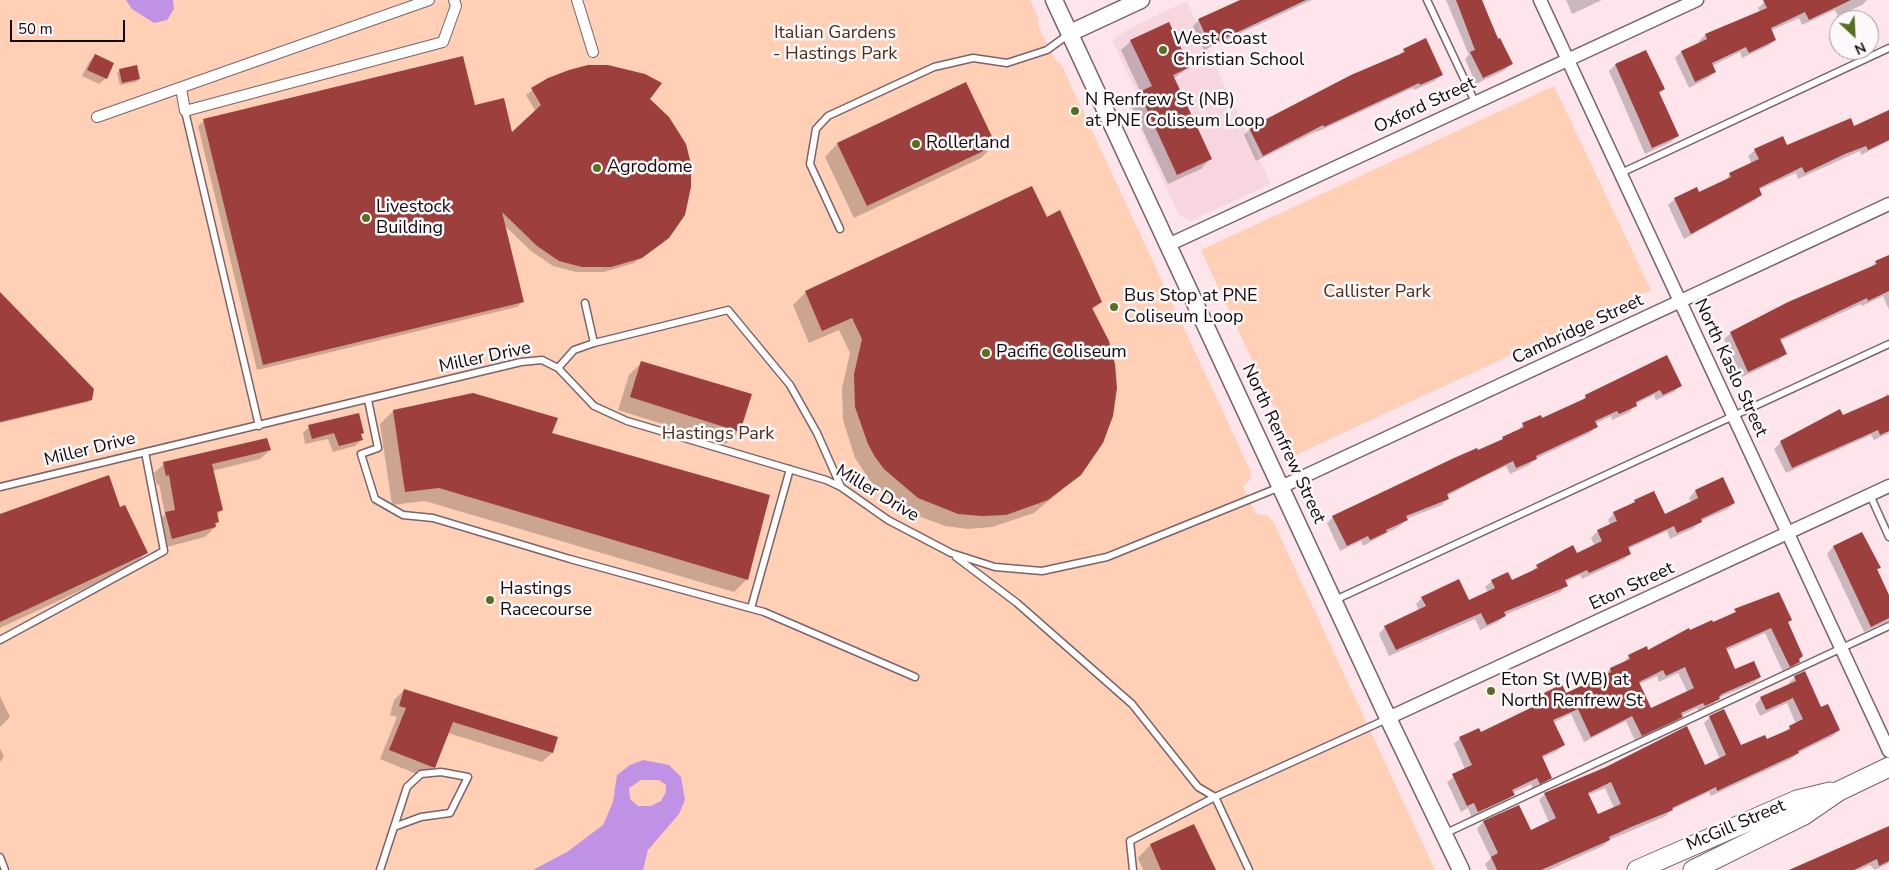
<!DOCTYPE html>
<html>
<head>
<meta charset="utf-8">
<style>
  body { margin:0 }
  #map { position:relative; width:1889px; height:870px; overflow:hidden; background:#fde5eb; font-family:"Nunito Sans",sans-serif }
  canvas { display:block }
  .north { position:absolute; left:1829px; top:10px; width:50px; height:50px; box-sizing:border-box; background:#fdf8f9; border:1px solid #9f999b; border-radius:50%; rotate:155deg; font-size:14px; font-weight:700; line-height:20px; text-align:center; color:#120a0d }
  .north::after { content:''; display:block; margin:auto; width:18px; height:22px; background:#566f21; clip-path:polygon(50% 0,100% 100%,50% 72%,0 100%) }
  .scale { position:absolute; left:10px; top:20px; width:115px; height:22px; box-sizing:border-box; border:2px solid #120a0d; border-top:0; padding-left:6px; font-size:15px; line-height:18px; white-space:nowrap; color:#120a0d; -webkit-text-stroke:4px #fdf8f9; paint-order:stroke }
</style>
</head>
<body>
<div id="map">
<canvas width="1889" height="870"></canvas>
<div class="north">N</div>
<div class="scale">50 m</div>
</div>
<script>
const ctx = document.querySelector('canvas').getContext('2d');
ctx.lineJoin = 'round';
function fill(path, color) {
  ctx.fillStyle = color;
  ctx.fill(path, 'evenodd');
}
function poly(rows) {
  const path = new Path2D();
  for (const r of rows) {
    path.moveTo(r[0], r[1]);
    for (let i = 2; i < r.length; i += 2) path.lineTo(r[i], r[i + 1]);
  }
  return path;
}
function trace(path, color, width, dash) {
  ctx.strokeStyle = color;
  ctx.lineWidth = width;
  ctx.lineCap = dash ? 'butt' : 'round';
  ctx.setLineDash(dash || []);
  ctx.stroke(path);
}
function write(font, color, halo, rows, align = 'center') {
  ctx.font = font + ' "Nunito Sans",sans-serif';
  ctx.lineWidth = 5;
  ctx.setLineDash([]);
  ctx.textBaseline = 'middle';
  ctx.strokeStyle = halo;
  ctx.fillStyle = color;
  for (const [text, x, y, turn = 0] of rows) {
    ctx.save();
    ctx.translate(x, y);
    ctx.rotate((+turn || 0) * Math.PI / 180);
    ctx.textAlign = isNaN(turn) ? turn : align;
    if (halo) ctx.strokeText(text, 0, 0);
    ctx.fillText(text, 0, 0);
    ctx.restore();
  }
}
const built = poly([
  [1187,1,1213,60,1138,96,1112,40,1130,28],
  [1213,61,1271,184,1190,221,1179,215,1127,102]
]);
const green = poly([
  [0,0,1030,0,1038,17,1039,28,1055,59,1061,64,1251,472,1251,478,1243,487,1256,514,1266,515,1273,521,1435,870,0,870],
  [1554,86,1651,290,1296,455,1201,250]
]);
const water = poly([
  [126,0,173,0,174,9,167,20,154,23,132,9],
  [643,760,669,765,681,777,685,800,679,814,648,850,643,870,533,870,567,852,603,825,613,802,617,775,630,765],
  [641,780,659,780,666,785,666,792,661,801,651,806,638,806,630,799,629,788]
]);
const shadow = poly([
  [1242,0,1312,0,1204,50,1193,26,1199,20],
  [1446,0,1480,0,1511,64,1505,70,1476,84,1465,59,1469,55],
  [1566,0,1602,0,1572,14],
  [1767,0,1867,0,1862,5,1838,16,1835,10,1802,25,1799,18,1770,31,1775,40,1768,46,1742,58,1740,52,1712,66,1715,72,1708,78,1689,88,1675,58,1681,52,1700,43,1699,41,1705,35,1760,12,1758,8],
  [1131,41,1189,67,1173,79,1210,159,1201,169,1168,184,1130,103,1141,93,1121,50],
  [1404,50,1441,74,1435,81,1414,90,1413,88,1317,132,1317,131,1256,161,1244,135,1250,129,1398,56],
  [95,56,106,78,99,84,82,76,89,62],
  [1615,65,1664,89,1659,93,1678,135,1671,142,1645,154,1609,71],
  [120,70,139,79,136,82,120,85,117,73],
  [548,79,648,99,668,237,661,244,634,263,604,272,576,272,553,266,531,251,504,225,523,301,517,307,257,370,198,126,204,121,474,106,511,134,536,112,526,95],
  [1889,112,1889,141,1861,155,1860,151,1798,179,1796,173,1758,190,1761,195,1754,201,1684,239,1668,205,1675,199,1699,194,1725,182,1730,174,1752,164,1748,156,1755,150,1787,146,1854,128],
  [837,144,994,145,981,158,854,218,825,157],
  [1046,218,1100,302,1092,310,1080,474,1034,513,992,527,968,529,945,526,905,511,871,482,855,458,843,420,842,388,850,353,839,330,809,343,793,305,806,292],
  [1889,256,1889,310,1883,296,1862,306,1861,304,1780,341,1785,353,1779,360,1742,377,1724,339,1731,333,1870,268,1876,262],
  [0,294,91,399,88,402,0,423],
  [642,362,739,431,726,444,618,410,629,375],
  [1680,386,1674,392,1656,400,1654,395,1635,404,1630,412,1612,420,1611,416,1595,424,1596,427,1590,433,1535,459,1529,465,1510,474,1506,466,1481,478,1447,496,1448,498,1442,505,1406,519,1400,526,1363,546,1361,541,1340,551,1327,523,1333,517,1499,442,1517,432,1523,424,1542,420,1580,403,1586,396],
  [1888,393,1889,433,1874,440,1871,435,1786,473,1774,449,1781,442,1839,411,1842,417,1881,400],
  [393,411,550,434,747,579,734,592,425,501,392,505,380,424],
  [309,427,363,433,360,435,361,440,355,446,333,452,328,439,305,444,303,433],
  [270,450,260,459,212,471,222,510,217,515,218,521,215,527,205,537,163,548,156,523,165,514,159,484,157,485,154,473,164,464],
  [1723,479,1734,503,1728,509,1699,522,1694,528,1670,539,1667,531,1628,549,1630,554,1623,560,1582,579,1580,575,1565,582,1567,585,1560,592,1505,615,1498,622,1480,630,1475,619,1389,656,1379,634,1385,627,1419,611,1416,604,1422,598,1468,601,1488,592,1485,587,1492,581,1511,582,1530,573,1537,566,1576,555,1595,546,1591,538,1598,531,1610,525,1608,520,1614,513,1664,516,1692,503,1689,498,1695,491],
  [119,508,146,553,133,566,0,628,0,515],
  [1862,534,1879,567,1876,570,1889,599,1889,621,1864,632,1827,554,1833,547],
  [1753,602,1754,604,1790,620,1787,624,1802,656,1793,668,1783,672,1765,633,1725,651,1735,671,1760,677,1754,683,1718,698,1712,705,1699,712,1697,708,1681,716,1675,723,1635,741,1626,721,1584,742,1571,714,1553,723,1563,745,1557,751,1542,758,1551,778,1544,784,1533,789,1531,784,1512,793,1513,795,1507,801,1472,818,1468,808,1461,812,1447,782,1465,769,1454,744,1460,738,1480,734,1540,704,1539,700,1545,694,1566,694,1604,675,1610,669,1623,663,1629,656,1648,652,1689,632,1713,624],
  [1678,673,1688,693,1650,709,1639,684,1657,676,1659,682],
  [1795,677,1839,730,1833,736,1798,753,1791,759,1711,796,1709,792,1671,810,1666,816,1609,840,1603,846,1549,870,1488,870,1485,864,1491,858,1477,829,1483,822,1518,806,1530,831,1549,822,1539,800,1545,794,1606,768,1705,766,1720,759,1704,723,1710,717,1741,747,1766,741,1783,733,1796,724,1787,703,1760,716,1755,705,1761,698,1790,685,1789,683],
  [1605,788,1614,808,1598,816,1588,795],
  [404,690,556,738,552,753,542,762,448,733,434,767,424,777,380,759,397,717,390,715,394,700],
  [0,696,10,717,0,727],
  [0,748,4,757,0,762],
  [1885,829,1889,837,1889,863,1875,870,1870,865,1859,870,1789,870],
  [1150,845,1215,870,1143,870,1138,858]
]);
const building = poly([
  [1240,0,1306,0,1210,45,1198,19],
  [1456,0,1482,0,1498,39,1500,38,1513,64,1483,78,1470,52,1475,50],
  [1763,0,1851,0,1809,20,1805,12,1771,28,1776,40,1749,53,1746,47,1712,63,1716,72,1695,82,1681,51,1707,39,1705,34,1767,8],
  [1169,22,1190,67,1173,75,1212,159,1177,175,1139,92,1152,86,1130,40],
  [1426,38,1443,75,1420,85,1419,83,1324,127,1323,125,1263,156,1249,128,1351,75,1405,52,1403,49],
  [1646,50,1665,89,1659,92,1679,136,1652,148,1615,64],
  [95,54,114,63,107,79,87,70],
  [463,56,475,105,504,98,512,132,541,105,531,88,548,78,569,70,588,65,608,65,645,74,662,83,650,99,669,117,686,144,691,164,691,187,685,215,669,238,642,258,611,267,582,267,559,261,537,246,502,212,524,302,263,365,203,119],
  [137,65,140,79,122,83,119,69],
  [966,82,996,145,867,206,837,143],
  [1889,110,1889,140,1868,150,1866,146,1845,154,1805,173,1802,167,1759,188,1762,195,1691,234,1674,198,1697,187,1699,192,1731,177,1729,173,1759,159,1754,149,1783,136,1787,145,1851,118,1854,126],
  [1032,186,1047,217,1060,210,1102,302,1092,308,1109,341,1115,364,1117,388,1113,416,1103,443,1081,475,1048,500,1006,515,982,516,958,514,918,498,884,469,875,457,868,444,855,407,854,374,862,339,852,318,822,331,805,291],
  [1889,255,1889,291,1868,301,1867,298,1780,339,1787,354,1748,372,1730,332,1788,302,1877,264,1875,261],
  [0,292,94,389,92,400,0,422],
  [1667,355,1682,386,1663,395,1660,390,1636,402,1637,406,1619,414,1617,411,1595,421,1598,427,1536,456,1537,459,1516,468,1513,461,1447,494,1449,499,1406,516,1408,520,1386,530,1387,532,1370,540,1368,536,1347,546,1332,516,1454,458,1477,448,1478,450,1503,439,1502,437,1524,427,1522,423,1541,415,1542,418,1586,398,1585,395],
  [641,361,752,394,740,432,630,397],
  [473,393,558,418,552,433,770,495,748,580,439,488,405,492,393,410],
  [1889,395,1889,431,1880,435,1878,430,1792,468,1780,441,1840,409,1843,415],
  [359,413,364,433,361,434,363,440,339,446,334,433,312,439,308,425],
  [267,438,271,450,212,464,223,510,217,512,219,522,215,523,216,527,172,539,165,512,175,510,169,475,166,476,163,462],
  [109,475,120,507,125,505,148,553,0,622,0,514],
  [1723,477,1735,503,1701,519,1702,522,1677,533,1674,526,1628,547,1631,554,1589,573,1587,570,1565,580,1568,586,1504,612,1506,616,1487,625,1481,613,1396,650,1384,626,1426,606,1421,597,1459,579,1469,600,1495,588,1491,580,1508,572,1512,580,1538,568,1536,565,1573,545,1577,553,1602,541,1597,530,1617,521,1613,512,1635,502,1634,500,1654,491,1665,514,1698,498,1695,490],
  [1862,532,1881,568,1877,569,1889,595,1889,618,1871,627,1833,546],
  [1779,592,1792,620,1788,622,1803,656,1799,659,1800,662,1790,667,1771,628,1726,648,1735,669,1754,661,1761,677,1722,694,1719,697,1720,699,1705,706,1703,703,1681,713,1683,717,1642,736,1632,716,1591,737,1578,709,1553,720,1565,745,1542,756,1552,778,1540,784,1537,778,1512,790,1515,795,1478,812,1474,803,1467,806,1452,774,1472,765,1459,737,1479,728,1481,732,1547,700,1544,693,1562,684,1566,693,1611,672,1610,668,1630,659,1628,655,1647,646,1648,650,1689,628,1690,630,1712,620,1713,622,1736,612,1734,609],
  [1685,667,1694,688,1651,708,1639,682,1663,670,1666,676],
  [1805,671,1821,707,1828,704,1840,730,1798,751,1799,753,1717,791,1716,787,1672,808,1673,810,1631,827,1609,837,1610,840,1541,870,1497,870,1491,857,1498,853,1483,821,1519,805,1531,830,1556,818,1544,793,1606,767,1687,726,1705,765,1726,755,1709,716,1724,709,1741,745,1765,735,1767,739,1790,729,1789,726,1803,719,1793,698,1766,710,1760,697,1796,681,1794,676],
  [1611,782,1621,804,1598,814,1588,793],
  [404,689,558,737,553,753,453,722,435,768,389,750,406,708,399,706],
  [1194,824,1216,870,1161,870,1150,844],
  [1889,826,1889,861,1879,866,1877,859,1854,870,1789,870]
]);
const service = poly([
  [1427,0,1475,102],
  [185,111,259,426],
  [1621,173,1889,48],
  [840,229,810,164,816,129,828,116,934,67,973,58,1007,63,1047,50,1069,34],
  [594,343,728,310,790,385,817,433,841,487],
  [558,368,574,350,594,343,585,303],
  [368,400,378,448,361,454,375,499,403,515,433,518,570,559,764,612,915,677],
  [0,487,521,362,542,360,558,368,594,406,627,421,826,480,841,487,888,520,951,553,995,567,1042,571,1107,557,1280,487],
  [1870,495,1889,537],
  [956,557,1017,603,1132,704,1198,787,1215,797,1249,870],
  [1335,600,1889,344],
  [751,608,790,469],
  [0,640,164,551,145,452],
  [1444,834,1889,626],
  [0,857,5,870],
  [380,870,394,827,407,787,421,774,441,772,468,777,450,813,421,817,394,827],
  [1133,870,1130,841,1215,797,1387,719]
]);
const pedestrian = poly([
  [577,0,593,52],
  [181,88,185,111,443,42,456,6,454,0],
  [97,117,429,0]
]);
const minor = poly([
  [1540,0,1889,751],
  [1168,245,1697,0],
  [1281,487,1889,204],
  [1388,718,1889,486]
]);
const tertiary = poly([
  [1054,0,1388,718,1461,870],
  [1070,33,1141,0]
]);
const secondary = poly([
  [1637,870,1797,800,1830,792],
  [1693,870,1804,815,1839,791,1889,767]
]);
const markers = [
  [1163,50,5,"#566f21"],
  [1075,111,5,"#566f21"],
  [916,144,5,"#566f21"],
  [597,168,5,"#566f21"],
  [366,218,5,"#566f21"],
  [1114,307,5,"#566f21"],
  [986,353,5,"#566f21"],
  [490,600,5,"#566f21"],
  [1491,691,5,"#566f21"]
];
const parkNames = [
  ["Italian Gardens",835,34],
  ["- Hastings Park",835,55],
  ["Callister Park",1377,293],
  ["Hastings Park",718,435]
];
const poiNames = [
  ["West Coast",1173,40],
  ["Christian School",1173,61],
  ["N Renfrew St (NB)",1085,101],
  ["at PNE Coliseum Loop",1085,122],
  ["Rollerland",926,144],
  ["Agrodome",607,168],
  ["Livestock",376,208],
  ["Building",376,229],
  ["Bus Stop at PNE",1124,297],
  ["Coliseum Loop",1124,318],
  ["Pacific Coliseum",996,353],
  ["Hastings",500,590],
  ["Racecourse",500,611],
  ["Eton St (WB) at",1501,681],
  ["North Renfrew St",1501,702]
];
const streetNames = [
  ["Oxford Street",1425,106,-25],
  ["Cambridge Street",1578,330,-25],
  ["Miller Drive",485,358,-12],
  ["North Kaslo Street",1730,368,65],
  ["North Renfrew Street",1283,444,65],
  ["Miller Drive",90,450,-14],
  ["Miller Drive",877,494,31],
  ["Eton Street",1632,587,-25],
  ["McGill Street",1736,826,-23]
];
fill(built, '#f7d6e0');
fill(green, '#ffcfb6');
fill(water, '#bf92e5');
fill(shadow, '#0003');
fill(building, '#9d3f3d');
trace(service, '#79646a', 9);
trace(pedestrian, '#79646a', 12);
trace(minor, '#79646a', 15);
trace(tertiary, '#79646a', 19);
trace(secondary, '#79646a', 21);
trace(service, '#fff', 6);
trace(pedestrian, '#fff', 10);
trace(minor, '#fff', 12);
trace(tertiary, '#fff', 16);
trace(secondary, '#fff', 19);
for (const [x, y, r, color] of markers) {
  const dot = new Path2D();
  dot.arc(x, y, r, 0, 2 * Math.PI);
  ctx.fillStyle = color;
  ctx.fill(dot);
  trace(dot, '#fdf8f9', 2);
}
write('18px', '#502c17', '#fdf8f9', parkNames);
write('18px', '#120a0d', '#fdf8f9', poiNames, 'left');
write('18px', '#120a0d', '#fdf8f9', streetNames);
</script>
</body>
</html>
